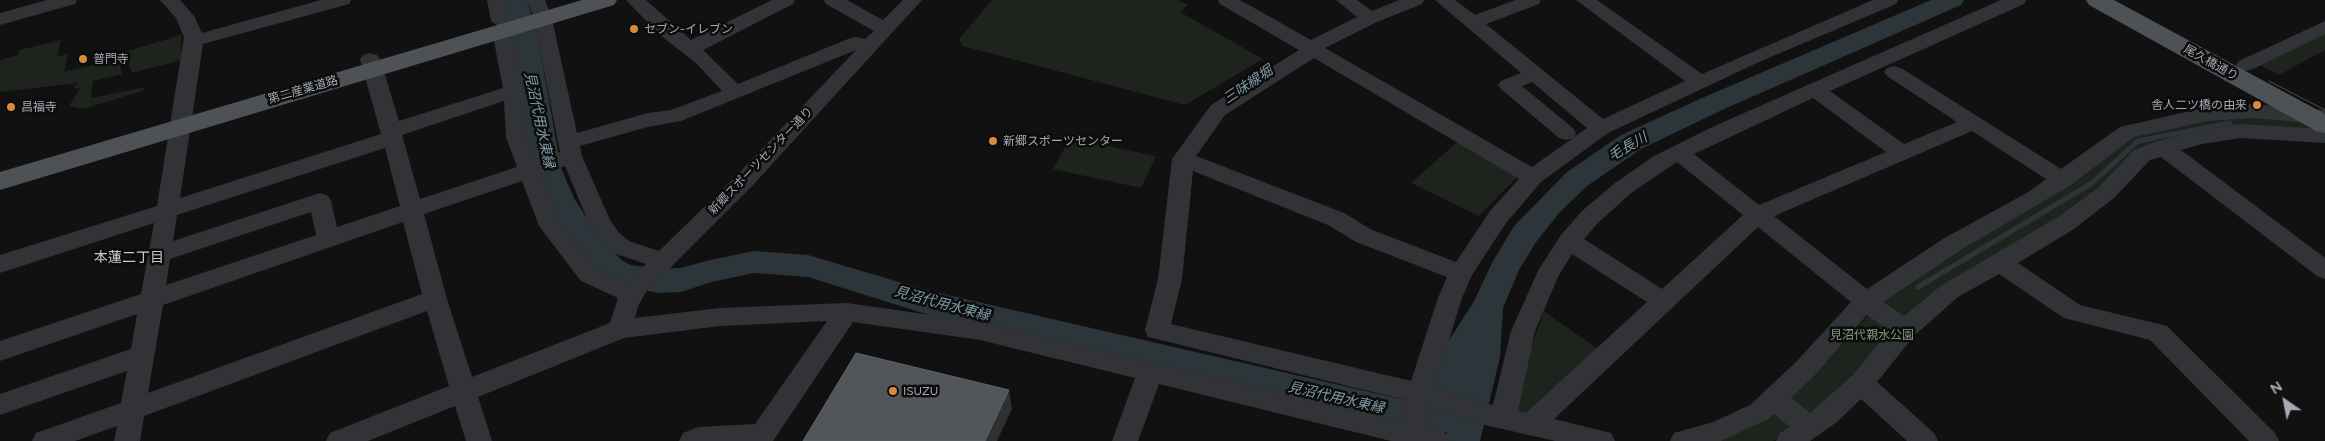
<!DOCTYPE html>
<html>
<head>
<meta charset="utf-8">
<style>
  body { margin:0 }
  #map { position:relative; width:2325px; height:441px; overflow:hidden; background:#111112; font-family:Figtree,sans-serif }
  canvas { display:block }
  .north { position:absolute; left:2260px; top:376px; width:50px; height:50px; -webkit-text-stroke:4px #0c0c0d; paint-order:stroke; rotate:327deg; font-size:14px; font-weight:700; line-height:20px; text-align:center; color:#a3aab1 }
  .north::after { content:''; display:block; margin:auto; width:18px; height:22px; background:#a3aab1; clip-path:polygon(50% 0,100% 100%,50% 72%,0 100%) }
</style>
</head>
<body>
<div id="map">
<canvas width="2325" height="441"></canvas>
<div class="north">N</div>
</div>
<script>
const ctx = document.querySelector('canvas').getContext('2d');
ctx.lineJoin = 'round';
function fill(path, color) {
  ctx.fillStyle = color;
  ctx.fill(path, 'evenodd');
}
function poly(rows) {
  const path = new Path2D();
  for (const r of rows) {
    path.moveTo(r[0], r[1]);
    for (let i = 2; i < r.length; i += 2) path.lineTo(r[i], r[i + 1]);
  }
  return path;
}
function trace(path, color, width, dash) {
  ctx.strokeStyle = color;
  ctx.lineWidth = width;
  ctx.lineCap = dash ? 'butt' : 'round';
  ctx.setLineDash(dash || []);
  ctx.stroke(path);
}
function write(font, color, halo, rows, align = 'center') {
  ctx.font = font + ' Figtree,"Noto Sans JP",sans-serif';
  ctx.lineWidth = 5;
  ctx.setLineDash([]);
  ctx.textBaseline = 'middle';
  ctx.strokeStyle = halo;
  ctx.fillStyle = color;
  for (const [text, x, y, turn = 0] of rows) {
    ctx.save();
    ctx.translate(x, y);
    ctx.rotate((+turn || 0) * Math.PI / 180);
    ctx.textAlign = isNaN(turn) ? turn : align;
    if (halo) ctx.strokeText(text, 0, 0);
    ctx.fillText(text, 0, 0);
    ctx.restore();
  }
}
const green = poly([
  [992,0,1178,0,1188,5,1180,12,1263,59,1185,105,963,46,959,39],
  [2325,31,2325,50,2279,75,2258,64],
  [181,35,181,60,132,73,125,52],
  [61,40,57,57,68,54,64,72,119,59,122,74,93,81,91,98,145,87,145,90,83,109,69,106,80,88,74,88,77,83,0,92,0,60,18,55,19,50],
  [2211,117,2305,117,2323,127,2301,128,2155,146,2102,191,1995,261,1820,412,1773,441,1705,441,1793,396,1880,303,2131,134],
  [1070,138,1156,156,1141,188,1053,169],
  [1457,142,1517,177,1479,216,1411,183],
  [1544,311,1600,351,1529,418,1510,409]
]);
const stream = poly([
  [1918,287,2092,183,2138,141,2230,123]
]);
const river = poly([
  [503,0,527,0,537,33,561,168,574,198,602,242,623,261,631,265,658,269,681,268,710,260,754,251,808,255,926,290,1426,405,1442,351,1473,303,1493,261,1514,226,1567,172,1621,135,1702,98,1931,0,1964,0,1961,5,1722,110,1641,149,1587,186,1560,212,1536,242,1519,270,1503,308,1500,357,1480,441,1444,441,1447,432,1436,435,926,314,808,277,754,273,711,282,681,292,658,293,614,283,601,277,580,258,545,199,533,168,511,33,503,0]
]);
const minor = poly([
  [47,0,77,0,75,4,0,25,0,13,47,0],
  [160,0,180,0,194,16,202,33,321,0,351,0,349,4,203,44,180,198,381,134,360,59,363,55,370,53,377,55,380,59,399,121,503,88,492,31,498,26,491,21,487,0,505,0,509,21,504,26,509,27,512,31,524,91,528,137,536,160,560,152,534,19,527,0,545,0,552,19,577,133,648,113,671,110,722,91,697,64,659,34,626,0,646,0,691,40,772,0,795,0,793,4,703,50,738,84,848,39,855,37,865,39,874,31,826,4,824,0,847,0,883,20,903,0,922,0,753,185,646,292,638,306,635,318,720,308,847,303,980,322,1400,421,1405,400,1157,339,1148,337,1145,330,1158,279,1172,159,1211,105,1299,50,1220,4,1218,0,1240,0,1311,40,1357,17,1336,0,1357,0,1372,11,1399,0,1424,0,1422,4,1377,22,1325,48,1532,167,1573,138,1566,140,1559,138,1501,89,1498,85,1501,81,1521,73,1435,0,1455,0,1475,15,1515,0,1541,0,1539,4,1486,24,1603,119,1685,81,1576,0,1597,0,1702,74,1873,0,1898,0,1896,4,1759,62,1608,133,1541,182,1506,223,1472,275,1462,298,1434,388,1485,403,1493,405,1511,331,1539,269,1561,235,1582,211,1615,183,1654,156,1710,128,2001,0,2026,0,2024,4,1830,91,1904,144,1957,122,1887,76,1884,72,1887,68,1894,66,1901,68,2061,169,2120,127,2208,107,2252,104,2325,110,2325,124,2252,118,2208,121,2134,137,2071,185,1959,251,1883,302,1904,316,1942,285,2058,217,2098,188,2134,150,2155,142,2200,130,2240,124,2325,129,2325,143,2240,138,2202,144,2181,150,2325,258,2325,279,2317,276,2161,157,2150,160,2114,198,2074,229,2018,263,2080,305,2167,326,2275,433,2279,441,2249,441,2150,340,2064,318,1999,274,1958,297,1914,336,1877,382,1934,433,1938,441,1907,441,1861,399,1837,422,1810,441,1776,441,1780,433,1790,427,1774,414,1768,419,1721,441,1670,441,1674,433,1713,422,1750,405,1796,362,1851,302,1758,227,1554,419,1611,433,1615,441,1555,441,1485,425,1429,407,1425,427,1445,433,1449,441,1391,441,1159,384,1138,441,1112,441,1135,378,980,340,853,322,773,441,679,441,683,433,698,427,755,424,827,321,720,326,624,338,478,397,492,441,466,441,455,406,368,441,326,441,330,433,449,386,427,311,144,416,140,441,114,441,117,426,75,441,32,441,36,433,121,403,127,371,0,415,0,394,131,349,137,314,0,361,0,341,141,294,154,223,0,273,0,255,157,206,184,37,176,18,160,0],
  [856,50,737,175,659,251,629,241,619,233,610,220,582,156,580,146,648,127,681,121,856,50],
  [1314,58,1519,179,1490,211,1456,262,1372,230,1344,213,1196,156,1225,115,1314,58],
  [1532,82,1587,128,1574,137,1576,133,1573,128,1522,86,1532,82],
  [1813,98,1886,152,1759,205,1694,154,1813,98],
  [504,101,506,137,517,167,420,199,402,135,504,101],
  [1972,131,2046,179,2030,191,1943,239,1867,289,1774,216,1972,131],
  [385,148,400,206,337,227,331,201,328,196,320,193,173,241,177,215,385,148],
  [1677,162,1743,215,1662,289,1584,239,1598,223,1631,193,1677,162],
  [565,166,589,223,603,245,613,253,646,264,628,282,597,269,560,223,541,174,565,166],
  [1193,171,1328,225,1356,242,1447,277,1438,298,1411,381,1171,324,1182,279,1193,171],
  [522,181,539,226,581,281,618,298,610,323,472,377,447,299,424,214,522,181],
  [311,212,316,235,166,285,170,259,311,212],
  [403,222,422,294,148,393,163,305,403,222],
  [1572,254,1647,302,1526,413,1518,411,1535,331,1558,277,1572,254],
  [1867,315,1889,331,1852,376,1810,413,1791,398,1814,376,1867,315],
  [2325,21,2325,34,2253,69,2246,71,2239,69,2236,65,2239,61,2325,21]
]);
const major = poly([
  [582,0,617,0,614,5,0,190,0,172,582,0],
  [2086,0,2114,0,2325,114,2325,133,2316,131,2089,5,2086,0]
]);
const tram = poly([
  [2269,81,2325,110],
  [2260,86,2325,121]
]);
const shadedWall = poly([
  [1009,390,1012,409,997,441,985,441]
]);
const building = poly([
  [856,353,1009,390,985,441,803,441,856,353]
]);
const markers = [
  [634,29,5,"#dc8b3e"],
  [83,59,5,"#dc8b3e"],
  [2257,105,5,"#dc8b3e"],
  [11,107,5,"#dc8b3e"],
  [993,141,5,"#dc8b3e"],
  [893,391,5,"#dc8b3e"]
];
const poiNames = [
  ["セブン-イレブン",644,29],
  ["普門寺",93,59],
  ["舎人二ツ橋の由来",2247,105,"right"],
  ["昌福寺",21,107],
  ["新郷スポーツセンター",1003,141],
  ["ISUZU",903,391]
];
const streetNames = [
  ["尾久橋通り",2211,63,29],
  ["第二産業道路",303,90,-16],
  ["新郷スポーツセンター通り",761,161,-46]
];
const parkNames = [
  ["見沼代親水公園",1872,335]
];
const waterNames = [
  ["三味線堀",1248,85,-34],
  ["見沼代用水東縁",539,120,78],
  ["毛長川",1628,147,-30],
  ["見沼代用水東縁",942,304,15],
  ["見沼代用水東縁",1336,398,13]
];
const neighbourhoodNames = [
  ["本蓮二丁目",129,258]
];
fill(green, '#1e241d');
trace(stream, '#2c3539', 5);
fill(river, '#2c3539');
fill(minor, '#323336');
fill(major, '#4e5155');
trace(tram, '#494c4f', 1);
fill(shadedWall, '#2e3032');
fill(building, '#525559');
trace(building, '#5f6367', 1);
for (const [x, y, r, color] of markers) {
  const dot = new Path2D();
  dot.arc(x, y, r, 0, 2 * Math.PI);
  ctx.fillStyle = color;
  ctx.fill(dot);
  trace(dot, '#0c0c0d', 2);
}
write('12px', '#a3aab1', '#0c0c0d', poiNames, 'left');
write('12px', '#a3aab1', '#0c0c0d', streetNames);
write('12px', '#809a7c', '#0c0c0d', parkNames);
write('italic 14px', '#7e9ca9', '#0c0c0d', waterNames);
write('14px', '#c4c8ce', '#0c0c0d', neighbourhoodNames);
</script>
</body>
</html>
